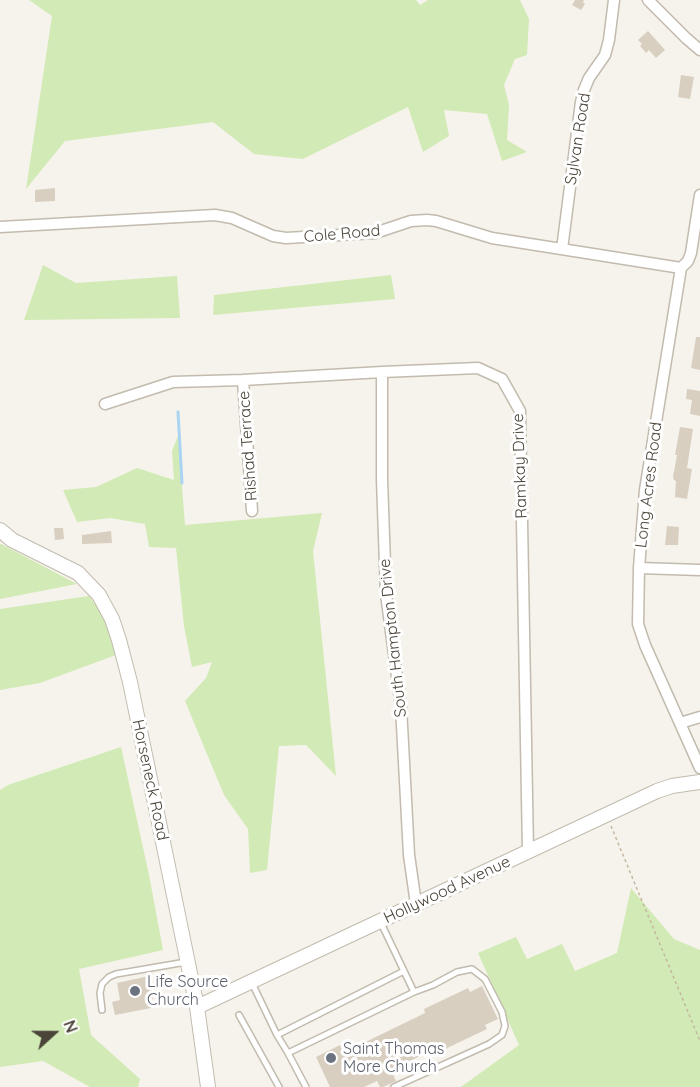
<!DOCTYPE html>
<html>
<head>
<meta charset="utf-8">
<style>
  body { margin:0 }
  #map { position:relative; width:700px; height:1087px; overflow:hidden; background:#f6f3ec; font-family:Quicksand,sans-serif }
  canvas { display:block }
  .north { position:absolute; left:24px; top:1003px; width:60px; height:60px; -webkit-text-stroke:4px #fff; paint-order:stroke; rotate:69deg; font-size:16px; font-weight:700; line-height:24px; text-align:center; color:#4b4439 }
  .north::after { content:''; display:block; margin:auto; width:21px; height:27px; background:#4b4439; clip-path:polygon(50% 0,100% 100%,50% 72%,0 100%) }
</style>
</head>
<body>
<div id="map">
<canvas width="700" height="1087"></canvas>
<div class="north">N</div>
</div>
<script>
const ctx = document.querySelector('canvas').getContext('2d');
ctx.lineJoin = 'round';
function fill(path, color) {
  ctx.fillStyle = color;
  ctx.fill(path, 'evenodd');
}
function poly(rows) {
  const path = new Path2D();
  for (const r of rows) {
    path.moveTo(r[0], r[1]);
    for (let i = 2; i < r.length; i += 2) path.lineTo(r[i], r[i + 1]);
  }
  return path;
}
function trace(path, color, width, dash) {
  ctx.strokeStyle = color;
  ctx.lineWidth = width;
  ctx.lineCap = dash ? 'butt' : 'round';
  ctx.setLineDash(dash || []);
  ctx.stroke(path);
}
function write(font, color, halo, rows, align = 'center') {
  ctx.font = font + ' Quicksand,sans-serif';
  ctx.lineWidth = 6;
  ctx.setLineDash([]);
  ctx.textBaseline = 'middle';
  ctx.strokeStyle = halo;
  ctx.fillStyle = color;
  for (const [text, x, y, turn = 0] of rows) {
    ctx.save();
    ctx.translate(x, y);
    ctx.rotate((+turn || 0) * Math.PI / 180);
    ctx.textAlign = isNaN(turn) ? turn : align;
    if (halo) ctx.strokeText(text, 0, 0);
    ctx.fillText(text, 0, 0);
    ctx.restore();
  }
}
const green = poly([
  [29,0,416,0,420,5,428,0,520,0,529,19,527,55,515,59,504,85,509,105,507,140,527,152,502,161,487,114,444,110,449,136,423,152,408,107,303,159,254,154,213,122,65,141,26,189,52,16],
  [43,265,76,283,177,276,180,318,24,320],
  [391,275,395,299,213,315,214,295],
  [178,436,185,525,322,513,313,551,336,776,306,745,279,746,267,870,250,873,248,829,224,795,185,701,206,678,212,662,192,667,184,626,176,548,149,547,145,524,110,518,77,522,63,490,96,487,137,468,174,480,172,451],
  [0,544,1,544,77,584,0,599],
  [89,596,106,619,116,655,40,683,0,690,0,609],
  [121,747,149,875,163,950,79,969,91,1035,140,1079,138,1087,90,1087,43,1061,0,1067,0,790,8,785],
  [631,888,674,939,700,950,700,1087,461,1087,519,1045,478,953,516,937,527,959,562,944,575,971,617,953]
]);
const stream = poly([
  [178,412,182,483]
]);
const building = poly([
  [575,0,584,0,583,2,585,4,581,10,572,5],
  [648,31,665,50,656,58,649,50,646,53,640,46,642,44,638,40],
  [681,75,694,77,690,99,678,97],
  [55,188,55,201,35,202,35,190],
  [696,337,700,337,700,370,691,368],
  [687,389,700,391,700,416,690,414,692,400,686,399],
  [680,427,693,429,687,468,692,469,687,499,675,497,676,481,674,480,673,477,677,455,675,455],
  [667,526,679,527,678,545,665,545],
  [54,528,63,528,64,539,55,540],
  [111,531,112,543,82,544,82,535],
  [149,976,153,999,149,1000,151,1008,115,1015,112,1002,120,1000,117,983],
  [482,986,498,1019,485,1025,487,1029,443,1050,441,1046,391,1070,396,1081,383,1087,380,1087,377,1081,364,1087,330,1087,316,1057,340,1045,343,1053,425,1013,424,1009,468,988,470,992]
]);
const path = poly([
  [611,826,700,1041]
]);
const service = poly([
  [252,983,277,1035],
  [102,1010,100,993,102,984,109,977,116,974,186,962],
  [239,1015,279,1087],
  [288,1053,277,1035,404,971],
  [306,1087,288,1053,414,992,381,923],
  [394,1087,489,1044,502,1035,505,1026,502,1012,485,979,472,969,457,972,433,985,414,992]
]);
const minor = poly([
  [648,0,686,38,700,50],
  [700,195,691,253,688,261,681,268,645,490,639,568,638,624,645,645,700,768],
  [0,227,215,215,232,218,273,236,286,238,375,233,411,221,427,220,436,221,492,238,681,268],
  [562,249,581,102,584,90,589,78,605,55,609,40,614,0],
  [382,372,382,479,386,594,401,707,409,855,416,904],
  [243,380,252,511],
  [105,404,173,382,243,380,382,372,478,368,502,379,520,411,528,851],
  [639,568,700,570],
  [680,723,700,717]
]);
const tertiary = poly([
  [0,530,12,540,78,573,99,595,112,619,119,640,130,682,197,1007,208,1087],
  [197,1007,657,791,672,786,700,782]
]);
const markers = [
  [135,991,6,"#6b7280"],
  [331,1058,6,"#6b7280"]
];
const streetNames = [
  ["Sylvan Road",578,139,-81],
  ["Cole Road",342,234,-5],
  ["Rishad Terrace",248,446,-94],
  ["Ramkay Drive",520,466,-92],
  ["Long Acres Road",649,485,-83],
  ["South Hampton Drive",393,638,-96],
  ["Horseneck Road",150,780,78],
  ["Hollywood Avenue",447,890,-25]
];
const worshipNames = [
  ["Life Source",147,982],
  ["Church",147,1000],
  ["Saint Thomas",343,1049],
  ["More Church",343,1067]
];
fill(green, '#d2eab5');
trace(stream, '#a9d4f2', 3);
fill(building, '#d8cfc1');
trace(service, '#c2bbae', 8);
trace(minor, '#c2bbae', 13);
trace(tertiary, '#c2bbae', 16);
trace(path, '#c4b79f', 1.5, [3, 3]);
trace(service, '#fff', 5);
trace(minor, '#fff', 10);
trace(tertiary, '#fff', 14);
for (const [x, y, r, color] of markers) {
  const dot = new Path2D();
  dot.arc(x, y, r, 0, 2 * Math.PI);
  ctx.fillStyle = color;
  ctx.fill(dot);
  trace(dot, '#fff', 2);
}
write('16px', '#4b4439', '#fff', streetNames);
write('16px', '#5b616d', '#fff', worshipNames, 'left');
</script>
</body>
</html>
